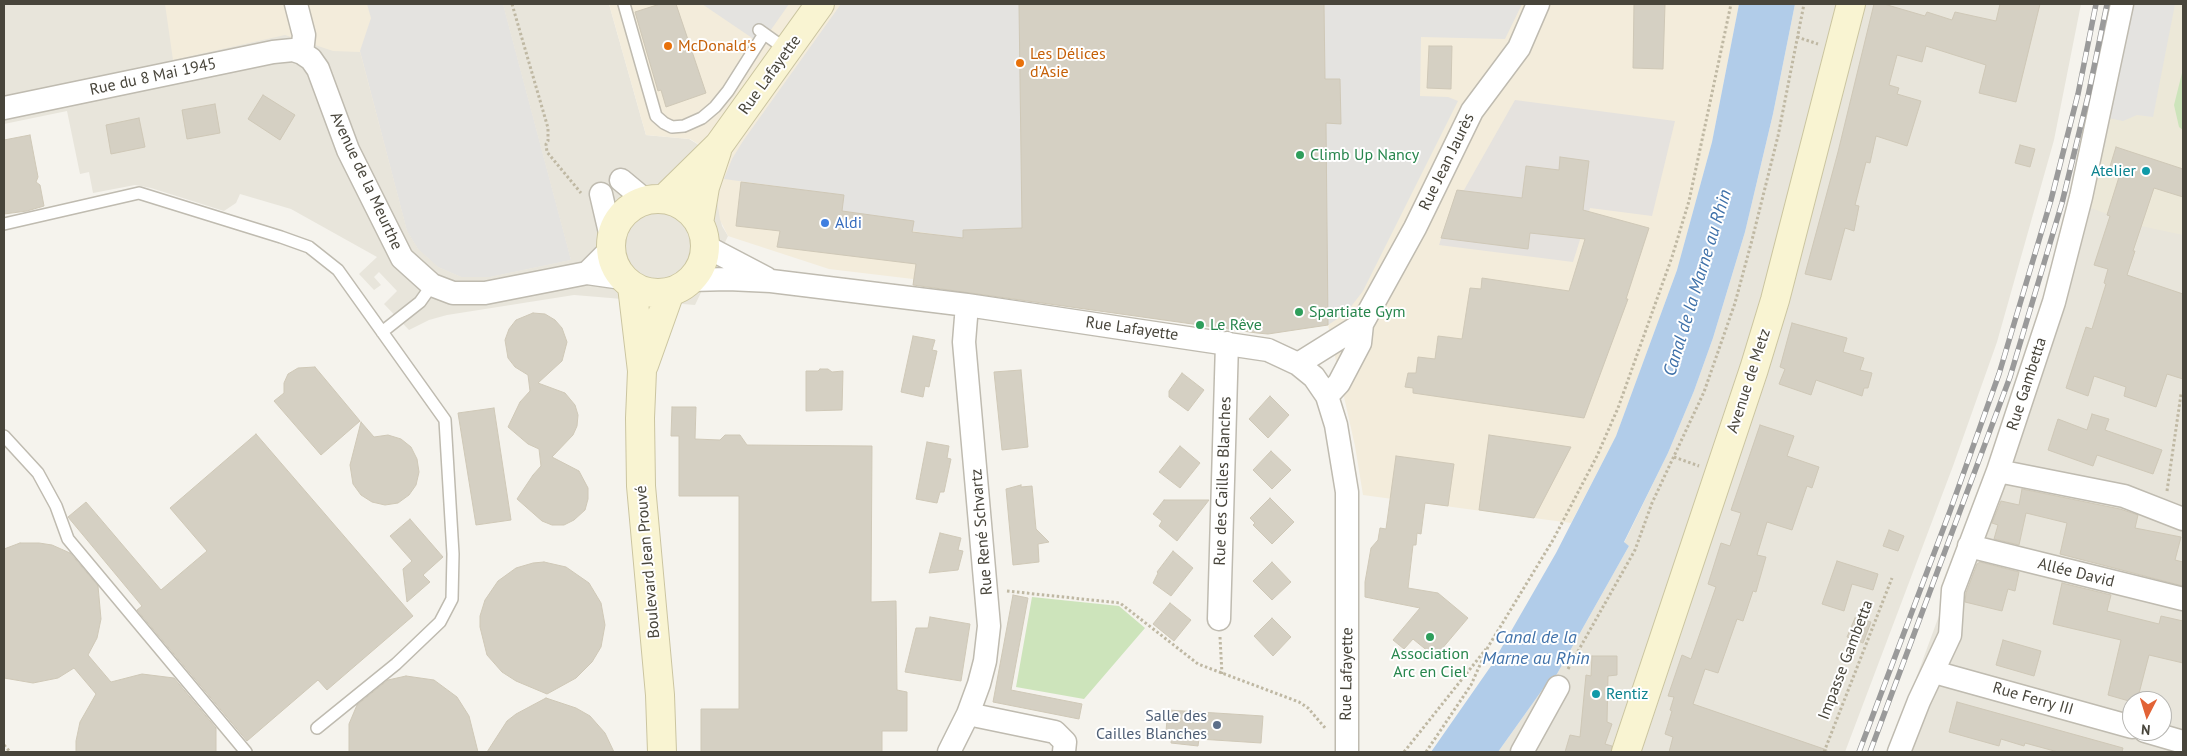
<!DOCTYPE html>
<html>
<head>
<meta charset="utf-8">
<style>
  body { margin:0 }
  #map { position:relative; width:2187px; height:756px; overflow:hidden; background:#f5f3ed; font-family:"PT Sans",sans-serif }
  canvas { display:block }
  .frame { position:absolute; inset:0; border:5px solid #48453b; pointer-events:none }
  .north { position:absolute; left:2122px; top:691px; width:50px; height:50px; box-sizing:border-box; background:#fff; border:1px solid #b6b5b1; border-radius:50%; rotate:185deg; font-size:14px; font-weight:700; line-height:20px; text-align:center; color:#48453b }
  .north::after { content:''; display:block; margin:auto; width:18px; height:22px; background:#e26336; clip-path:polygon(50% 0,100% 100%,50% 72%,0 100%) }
</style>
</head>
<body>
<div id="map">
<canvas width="2187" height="756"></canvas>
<div class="frame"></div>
<div class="north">N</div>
</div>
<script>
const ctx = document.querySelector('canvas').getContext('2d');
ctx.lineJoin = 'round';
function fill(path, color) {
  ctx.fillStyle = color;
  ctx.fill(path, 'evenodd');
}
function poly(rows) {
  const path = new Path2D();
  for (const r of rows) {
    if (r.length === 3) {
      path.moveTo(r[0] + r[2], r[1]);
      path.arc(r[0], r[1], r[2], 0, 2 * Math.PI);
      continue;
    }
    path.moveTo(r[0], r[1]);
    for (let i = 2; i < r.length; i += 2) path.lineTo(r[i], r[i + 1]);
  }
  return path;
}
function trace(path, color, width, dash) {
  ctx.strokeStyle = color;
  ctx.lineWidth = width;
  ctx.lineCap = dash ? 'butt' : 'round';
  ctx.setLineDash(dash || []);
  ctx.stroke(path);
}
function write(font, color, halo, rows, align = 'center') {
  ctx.font = font + ' "PT Sans",sans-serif';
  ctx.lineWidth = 4;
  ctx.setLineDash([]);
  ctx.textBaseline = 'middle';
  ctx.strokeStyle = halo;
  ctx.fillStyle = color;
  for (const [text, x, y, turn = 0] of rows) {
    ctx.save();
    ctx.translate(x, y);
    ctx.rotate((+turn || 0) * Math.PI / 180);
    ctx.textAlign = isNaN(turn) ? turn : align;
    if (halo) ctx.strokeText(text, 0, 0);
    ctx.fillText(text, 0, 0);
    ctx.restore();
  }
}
const residential = poly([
  [4,4,609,4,646,135,689,139,727,162,721,179,717,199,722,226,728,236,695,305,574,295,447,315,429,320,409,330,384,304,397,291,379,272,374,277,381,285,374,290,359,274,377,257,291,209,240,194,236,203,224,211,151,188,135,185,93,193,89,172,80,174,67,111,4,124],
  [1795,4,2081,4,2054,140,1997,342,1953,466,1845,752,1498,752,1550,679,1553,681,1629,546,1624,543,1668,453,1694,391,1713,338,1745,232,1773,114],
  [2183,4,2183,752,1889,752,1995,463,2039,330,2112,27],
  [2132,701,2162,701,2162,731,2132,731]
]);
const commercial = poly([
  [165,4,503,4,571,260,490,277,461,277,438,267,418,249,407,231,360,52,333,51,285,35,173,60],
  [609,4,1739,4,1712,142,1677,270,1616,436,1571,523,1363,495,1355,446,1328,325,1268,334,1257,333,913,285,913,279,829,269,728,236,720,220,717,199,721,179,727,162,690,139,646,135]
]);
const industrial = poly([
  [1515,100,1675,121,1652,216,1590,208,1573,262,1439,245,1457,190,1464,190]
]);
const education = poly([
  [2131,4,2183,4,2183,235,2141,226,2088,207,2101,148,2105,147,2108,132,2110,125,2108,118]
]);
const green = poly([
  [2183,69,2183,130,2179,127,2174,105],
  [1032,597,1119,606,1145,628,1084,699,1016,687]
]);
const parking = poly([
  [367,4,503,4,571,260,490,277,461,277,438,267,418,249,407,231,360,51,371,18],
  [702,4,789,4,761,44],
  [841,4,1019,4,1022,228,963,230,963,238,912,231,913,221,842,211,843,195,724,179,732,159,743,141],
  [1324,4,1522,4,1505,39,1421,37,1420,96,1448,97,1458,101,1363,291,1346,313,1328,325,1325,123,1341,123,1340,79,1325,79],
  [2131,4,2175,4,2153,117,2137,115,2123,121,2108,118]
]);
const water = poly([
  [1739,4,1795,4,1773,114,1745,232,1713,338,1694,391,1668,453,1624,542,1629,546,1553,681,1550,679,1498,752,1431,752,1491,666,1556,553,1616,436,1677,270,1712,142]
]);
const building = poly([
  [660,4,676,4,706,93,666,107,661,90,658,91,635,12,660,4],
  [1019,4,1324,4,1325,79,1340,79,1341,124,1326,123,1328,325,1268,334,1257,333,913,285,916,264,777,247,780,231,736,226,741,182,844,195,842,211,914,221,912,232,963,238,963,230,1022,228,1019,4],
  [1634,4,1665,4,1663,69,1633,68,1634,4],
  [1874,4,1884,4,1925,16,1927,12,1952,20,1955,12,1996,21,2000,4,2040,4,2016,102,1979,93,1986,65,1926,46,1922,62,1897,55,1889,85,1899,88,1897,94,1921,101,1907,146,1876,136,1870,163,1866,162,1855,205,1859,206,1854,231,1845,228,1831,280,1805,274,1838,152,1874,4],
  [1429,46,1452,46,1451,89,1427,88,1429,46],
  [263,95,295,115,280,140,248,119,263,95],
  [215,104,220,133,187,139,182,110,215,104],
  [139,118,145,147,111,154,106,125,139,118],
  [30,135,38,177,36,182,40,185,44,206,27,211,4,214,4,140,30,135],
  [2020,145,2035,149,2030,167,2015,163,2020,145],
  [2116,147,2183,169,2183,197,2154,188,2133,251,2135,251,2127,275,2183,294,2183,379,2167,374,2156,407,2124,396,2126,387,2094,376,2088,396,2066,388,2086,327,2092,329,2106,284,2104,283,2108,269,2094,265,2110,216,2107,215,2119,177,2108,173,2116,147],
  [1560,157,1589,161,1583,210,1649,228,1626,299,1628,299,1584,418,1413,393,1413,388,1405,387,1408,373,1416,373,1418,357,1435,359,1438,336,1462,339,1470,288,1481,289,1482,278,1569,291,1585,239,1530,233,1528,249,1441,238,1457,190,1522,198,1526,166,1559,170,1560,157],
  [533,313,545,314,555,320,562,328,567,342,562,361,538,383,565,393,575,405,578,415,577,426,573,435,552,457,579,471,588,488,588,499,585,510,574,520,564,525,552,525,542,521,517,499,533,475,541,466,539,449,528,444,508,427,520,402,530,391,528,375,515,367,508,358,505,340,509,329,516,320,533,313],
  [1792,323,1847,338,1843,352,1864,358,1860,370,1872,373,1868,388,1864,388,1862,396,1816,380,1811,395,1779,384,1785,369,1780,367,1792,323],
  [913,336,935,340,932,350,937,351,929,387,925,386,923,397,901,392,913,336],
  [315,367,360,421,321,455,274,401,284,393,284,383,288,374,298,368,315,367],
  [820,369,828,369,832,372,843,371,842,410,806,411,806,371,818,371,820,369],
  [1021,370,1028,447,1002,450,994,372,1021,370],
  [1182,373,1204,390,1188,411,1169,397,1169,391,1182,373],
  [1270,396,1289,415,1268,438,1249,419,1270,396],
  [672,407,696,407,695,439,720,440,725,435,740,435,747,445,872,446,871,602,896,601,897,690,907,692,907,731,882,731,882,752,701,752,701,709,739,709,739,496,679,496,679,436,671,436,672,407],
  [494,408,511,520,476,525,458,413,494,408],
  [2092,414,2109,419,2105,430,2162,450,2153,474,2097,455,2093,466,2048,450,2058,419,2087,430,2092,414],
  [361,422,374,437,388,435,401,439,411,447,417,459,419,472,416,485,409,495,398,503,385,505,372,502,361,495,353,484,350,465,361,422],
  [1760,425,1794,436,1787,456,1819,467,1812,488,1807,486,1792,530,1767,522,1757,555,1766,557,1756,592,1753,591,1743,621,1737,619,1718,673,1705,669,1693,704,1827,750,1826,752,1669,752,1673,737,1665,734,1672,711,1670,710,1674,697,1668,696,1682,655,1691,659,1716,587,1708,584,1721,543,1730,546,1741,513,1731,510,1760,425],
  [256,434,413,616,327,690,318,680,247,741,137,610,142,606,68,517,86,502,161,590,207,551,170,508,256,434],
  [1489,435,1571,447,1534,518,1479,510,1489,435],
  [927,442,949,446,947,458,951,459,944,492,940,492,937,503,916,499,927,442],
  [1180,446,1200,463,1180,488,1159,472,1180,446],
  [1271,451,1291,470,1272,489,1253,470,1271,451],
  [1396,456,1454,464,1448,506,1425,503,1421,534,1417,533,1416,545,1413,545,1408,588,1438,593,1468,618,1435,657,1413,639,1404,649,1393,640,1420,608,1365,597,1365,582,1371,548,1378,540,1380,528,1386,529,1396,456],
  [1021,485,1021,487,1032,486,1036,529,1049,542,1038,544,1039,562,1013,565,1006,489,1021,485],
  [2022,489,2120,509,2138,515,2135,528,2181,537,2175,560,2183,562,2183,586,2060,554,2067,523,2026,513,2019,545,1994,539,1998,525,1992,523,2001,501,2019,505,2022,489],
  [1270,498,1294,522,1272,544,1253,525,1255,523,1250,518,1270,498],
  [1164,500,1209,500,1177,541,1159,526,1162,521,1153,514,1164,500],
  [410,519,443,557,423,575,430,582,407,602,403,569,412,561,390,536,410,519],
  [1889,530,1904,536,1898,551,1883,546,1889,530],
  [940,533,961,538,958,550,963,551,958,570,929,573,940,533],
  [20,543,39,543,52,545,70,553,98,586,101,619,97,638,88,655,111,682,142,674,174,678,216,728,216,752,76,752,76,741,80,722,96,694,74,668,58,678,33,683,4,678,4,549,20,543],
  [1173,551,1193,568,1171,596,1153,583,1158,573,1157,572,1173,551],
  [1837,561,1878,574,1873,590,1852,584,1844,611,1822,604,1837,561],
  [544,562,566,567,589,583,601,603,605,625,601,647,592,662,576,678,547,694,516,681,502,672,487,655,480,627,480,616,485,600,498,581,516,568,533,563,544,562],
  [1272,562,1291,582,1272,600,1253,581,1272,562],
  [1980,562,2019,572,2015,591,2008,589,2002,611,1965,602,1966,593,1977,564,1980,562],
  [2062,583,2111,595,2107,611,2159,624,2161,616,2183,621,2183,663,2149,655,2137,701,2129,701,2108,695,2121,640,2053,624,2062,583],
  [1013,595,1028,598,1011,690,1082,704,1079,719,993,702,1013,595],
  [1170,603,1191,620,1174,641,1153,624,1170,603],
  [930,617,970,624,961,681,905,672,916,628,928,628,930,617],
  [1272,618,1291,637,1273,656,1254,636,1272,618],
  [1855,618,1871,622,1863,643,1847,637,1855,618],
  [2003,640,2041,651,2034,676,1996,665,2003,640],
  [1592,656,1617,656,1617,675,1608,676,1607,722,1612,724,1605,744,1612,746,1611,752,1565,752,1570,735,1580,737,1586,675,1591,676,1592,656],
  [406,676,434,680,457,697,469,716,478,752,349,752,349,724,357,705,388,680,406,676],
  [546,698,576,708,590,716,605,733,614,752,487,752,507,721,516,714,546,698],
  [1957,702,2123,748,2122,752,2058,752,2025,743,2024,746,2001,739,1999,746,1949,732,1957,702],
  [1168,710,1263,716,1261,743,1199,739,1198,746,1171,743,1172,731,1166,731,1168,710]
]);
const path = poly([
  [512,4,548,128,548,141,546,144,547,152,581,193],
  [1797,37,1818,44],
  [1674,457,1699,466],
  [2167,491,2181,394],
  [1007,591,1120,603,1198,664,1299,702,1308,708,1326,729],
  [1220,637,1222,674],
  [1568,669,1635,550,1652,503,1704,392,1735,303,1752,240,1778,136,1804,4],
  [4,745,10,752],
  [1404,752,1486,649],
  [1426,752,1471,685,1488,647,1553,540,1597,456,1618,408,1672,257,1689,201,1731,4],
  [1824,752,1892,578]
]);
const lane = poly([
  [624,4,656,116,664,123,672,127,684,126,702,118,715,107,728,91,764,34],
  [759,30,787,50],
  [4,224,139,193,281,237,309,247,338,270,445,420,453,554,452,599,440,622,396,664,317,728],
  [382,332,420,302,432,285],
  [4,436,38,473,56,506,68,539,246,752]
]);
const street = poly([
  [296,4,304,35,302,53],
  [4,108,273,52,293,50,302,53,311,59,318,69,348,150,402,258,432,285,453,293,485,293,587,273,622,278],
  [621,180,645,200],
  [601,194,611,237],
  [705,246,766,278],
  [587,273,611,249],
  [691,280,728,279,771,281,967,305,1268,350,1298,364,1314,377,1327,396,1336,425,1347,492,1347,752],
  [1298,364,1362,324],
  [1327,396,1339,383,1360,343,1362,324,1415,228,1472,111,1519,48,1538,4],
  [1998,471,2124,496,2183,519],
  [1969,546,2183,599],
  [1219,619,1227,343],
  [1934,672,2132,727],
  [968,714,1055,732,1065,742,1064,752],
  [2145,731,2183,742],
  [949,752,968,714,979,684,985,661,989,626,964,342,967,305],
  [1522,752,1558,687],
  [1899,752,1919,701,1950,635,1953,590,1998,471,2054,302,2081,197,2122,4]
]);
const secondary = poly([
  [658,246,47],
  [664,199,719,145,820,4],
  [699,223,705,187,717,151],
  [632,286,642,371,640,418,641,486,660,695,662,752],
  [644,365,670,292],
  [1626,752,1754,369,1775,300,1851,4]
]);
const rail = poly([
  [1859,752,1950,511,1999,374,2051,200,2078,94,2096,4],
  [1870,752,2010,377,2062,203,2088,96,2107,4]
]);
const markers = [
  [668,46,5,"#e8710a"],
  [1020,63,5,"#e8710a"],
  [1300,155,5,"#2e9e5b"],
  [2146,171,5,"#0f9aa8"],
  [825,223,5,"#3f7fe0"],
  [1299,312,5,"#2e9e5b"],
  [1200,325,5,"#2e9e5b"],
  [1430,637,5,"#2e9e5b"],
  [1596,694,5,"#0f9aa8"],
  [1217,725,5,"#5c6f8a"]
];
const foodNames = [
  ["McDonald's",678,46],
  ["Les Délices",1030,54],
  ["d'Asie",1030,72]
];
const streetNames = [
  ["Rue Lafayette",770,75,-54],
  ["Rue du 8 Mai 1945",153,77,-12],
  ["Rue Jean Jaurès",1447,162,-64],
  ["Avenue de la Meurthe",366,181,65],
  ["Rue Lafayette",1132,329,8],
  ["Avenue de Metz",1749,381,-72],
  ["Rue Gambetta",2027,384,-72],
  ["Rue des Cailles Blanches",1223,481,-88],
  ["Rue René Schvartz",982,532,-95],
  ["Boulevard Jean Prouvé",648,562,-95],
  ["Allée David",2076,573,14],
  ["Impasse Gambetta",1846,660,-69],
  ["Rue Lafayette",1347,674,-89],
  ["Rue Ferry III",2033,699,16]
];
const leisureNames = [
  ["Climb Up Nancy",1310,155],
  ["Spartiate Gym",1309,312],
  ["Le Rêve",1210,325],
  ["Association",1430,654,"center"],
  ["Arc en Ciel",1430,672,"center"]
];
const cultureNames = [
  ["Atelier",2136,171],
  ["Rentiz",1606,694,"left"]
];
const shopNames = [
  ["Aldi",835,223]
];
const serviceNames = [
  ["Salle des",1207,716],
  ["Cailles Blanches",1207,734]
];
const waterNames = [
  ["Canal de la Marne au Rhin",1698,283,-73],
  ["Canal de la",1536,638],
  ["Marne au Rhin",1536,659]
];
fill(residential, '#e8e5db');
fill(commercial, '#f3ecdb');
fill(industrial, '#e5e2de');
fill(education, '#ece8d8');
fill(green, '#cde4bb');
fill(parking, '#e4e3e0');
fill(water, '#b1cce9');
fill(building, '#d5d0c3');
trace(building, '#cfc8b7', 1);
trace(lane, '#bfbbb0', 14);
trace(street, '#bfbbb0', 25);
trace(secondary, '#cbc5a0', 30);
trace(path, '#bfb8a3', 3, [2.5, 2.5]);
trace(lane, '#fff', 11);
trace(street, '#fff', 22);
trace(secondary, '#f9f4d2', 28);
trace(rail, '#9a9a9a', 5.5);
trace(rail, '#fff', 4, [11]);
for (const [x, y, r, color] of markers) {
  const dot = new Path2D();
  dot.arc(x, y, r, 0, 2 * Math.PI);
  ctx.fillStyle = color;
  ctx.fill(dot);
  trace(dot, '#fff', 2);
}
write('16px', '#c56008', '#fff', foodNames, 'left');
write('16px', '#48453b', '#fff', streetNames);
write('16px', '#27864d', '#fff', leisureNames, 'left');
write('16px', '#0d838f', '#fff', cultureNames, 'right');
write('16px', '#366cbe', '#fff', shopNames, 'left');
write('16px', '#4e5e75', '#fff', serviceNames, 'right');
write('italic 18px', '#3f71a9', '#fff', waterNames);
</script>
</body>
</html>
